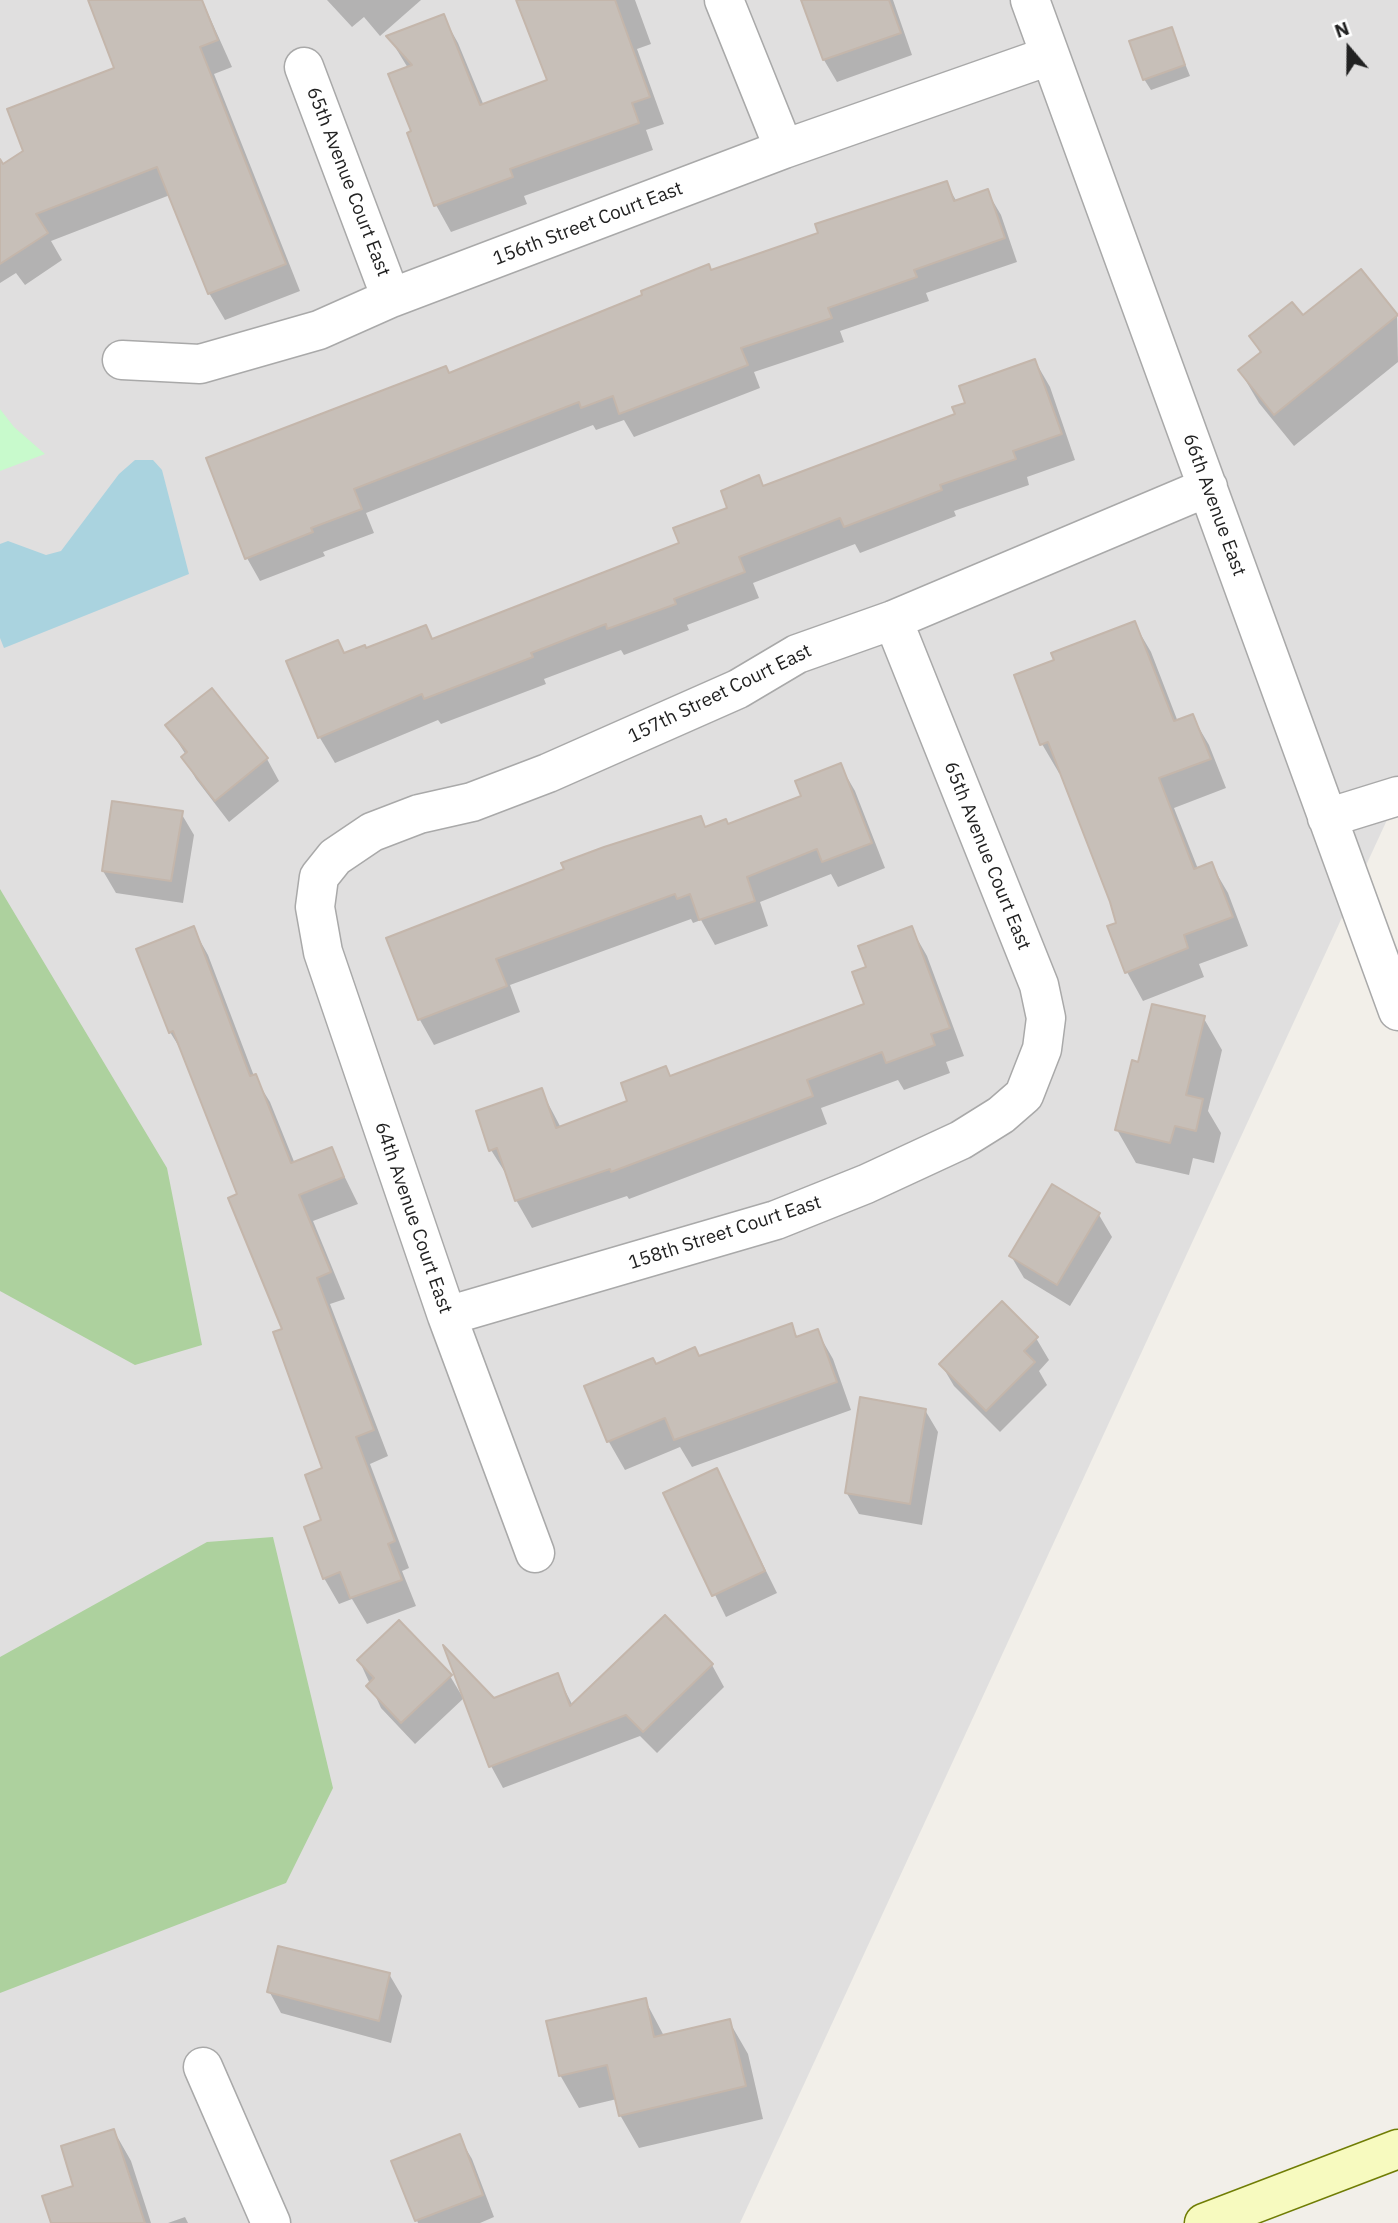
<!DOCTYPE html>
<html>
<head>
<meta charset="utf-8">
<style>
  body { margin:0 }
  #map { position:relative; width:1398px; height:2223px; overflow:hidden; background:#f2efe9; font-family:"IBM Plex Sans",sans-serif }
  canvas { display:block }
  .north { position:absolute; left:1314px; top:14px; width:70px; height:70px; -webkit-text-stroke:5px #fff; paint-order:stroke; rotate:340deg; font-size:19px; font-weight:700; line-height:28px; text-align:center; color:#222 }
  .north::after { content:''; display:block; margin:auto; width:24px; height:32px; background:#222; clip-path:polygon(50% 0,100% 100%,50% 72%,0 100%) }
</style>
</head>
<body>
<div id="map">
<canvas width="1398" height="2223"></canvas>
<div class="north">N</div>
</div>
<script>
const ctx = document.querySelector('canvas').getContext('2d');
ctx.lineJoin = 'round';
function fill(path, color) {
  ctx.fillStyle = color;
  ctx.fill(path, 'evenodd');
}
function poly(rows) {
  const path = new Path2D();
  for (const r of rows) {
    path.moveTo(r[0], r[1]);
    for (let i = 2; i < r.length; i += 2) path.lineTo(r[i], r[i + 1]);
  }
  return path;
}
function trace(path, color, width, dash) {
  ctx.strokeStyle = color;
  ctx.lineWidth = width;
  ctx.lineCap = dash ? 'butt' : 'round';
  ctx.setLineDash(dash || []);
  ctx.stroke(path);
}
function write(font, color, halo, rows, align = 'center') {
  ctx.font = font + ' "IBM Plex Sans",sans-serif';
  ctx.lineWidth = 7;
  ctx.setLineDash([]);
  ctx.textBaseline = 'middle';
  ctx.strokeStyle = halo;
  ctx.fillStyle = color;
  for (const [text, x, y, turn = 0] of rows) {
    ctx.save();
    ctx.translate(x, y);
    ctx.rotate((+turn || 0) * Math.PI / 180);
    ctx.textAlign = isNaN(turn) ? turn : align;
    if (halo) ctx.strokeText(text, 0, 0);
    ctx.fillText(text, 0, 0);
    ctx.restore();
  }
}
const residential = poly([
  [0,0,1398,0,1398,796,740,2223,0,2223]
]);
const forest = poly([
  [0,889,167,1168,202,1345,135,1365,0,1291],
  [273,1537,333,1788,286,1883,0,1993,0,1657,207,1542]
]);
const park = poly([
  [0,409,14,427,45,454,0,471]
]);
const water = poly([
  [135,460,153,460,162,470,189,574,4,648,0,638,0,544,8,541,46,555,61,551,119,474]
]);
const shadow = poly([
  [112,0,202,0,232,67,214,74,300,291,225,320,209,293,170,195,51,241,62,260,25,285,16,273,0,283,0,168,25,151,117,69],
  [327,0,421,0,380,36,364,17,352,27],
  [517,0,635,0,651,44,637,49,664,124,646,130,653,150,524,196,527,204,451,232,436,205,409,134,414,132,408,68,389,37,443,16,458,43,484,106,549,81],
  [803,0,893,0,912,55,837,82,824,60],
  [1171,29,1190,76,1151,90,1144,79],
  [946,183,957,202,987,191,1001,215,1017,262,926,293,929,301,840,331,844,342,754,372,760,388,634,437,624,420,596,430,593,425,366,513,374,533,323,552,325,556,260,581,247,558,449,375,711,272,820,234,817,225],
  [1397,316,1398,362,1294,446,1259,403,1240,371,1261,354,1251,337,1302,318],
  [1035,361,1050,387,1075,460,1027,477,1029,485,954,511,956,516,860,553,855,544,753,583,759,598,687,625,689,630,624,655,621,650,544,679,546,684,441,724,438,720,335,763,320,738,289,662,366,650,425,627,433,640,681,544,764,488,957,415,967,405],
  [1134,623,1151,652,1178,722,1192,716,1209,745,1226,788,1174,808,1198,869,1211,864,1228,893,1248,946,1199,964,1204,977,1143,1001,1127,972,1109,927,1118,924,1062,771,1059,773,1042,744,1056,661],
  [167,725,267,759,279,781,229,822,196,779,183,757,186,755],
  [840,765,855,791,885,868,838,887,831,874,760,902,768,926,715,945,701,920,693,923,691,919,510,985,520,1012,434,1045,420,1020,388,939,700,818,706,828,729,826,804,797],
  [181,813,194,835,183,903,116,893,103,871],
  [193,928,208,955,254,1076,270,1102,295,1164,331,1149,358,1204,313,1221,345,1299,330,1304,388,1456,370,1464,409,1568,402,1571,416,1606,367,1624,352,1599,339,1604,324,1578,324,1469,284,1330,239,1195,186,1058,170,1032],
  [911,928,927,956,964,1056,946,1062,950,1073,904,1090,898,1080,821,1108,827,1124,629,1199,627,1196,532,1228,516,1200,508,1177,491,1150,541,1090,561,1128,630,1102,666,1068,671,1077,866,1005,868,968],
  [1203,1017,1222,1050,1208,1111,1221,1133,1214,1163,1193,1158,1189,1175,1136,1163,1117,1130,1139,1064],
  [1053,1187,1099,1215,1112,1237,1070,1306,1024,1278,1011,1256],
  [791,1326,798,1338,817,1331,833,1359,851,1410,692,1467,680,1447,625,1470,609,1442,586,1387,656,1366,699,1358],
  [1036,1338,1049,1360,1039,1371,1047,1385,1000,1432,954,1386,941,1364],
  [925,1410,938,1432,922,1525,859,1514,846,1492],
  [716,1470,777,1593,726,1617,665,1494],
  [359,1660,450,1676,462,1696,493,1700,557,1675,573,1706,712,1665,724,1687,657,1753,640,1736,503,1788,491,1766,465,1697,415,1744,381,1708],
  [389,1974,402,1996,391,2043,281,2013,269,1991],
  [645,2000,664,2036,729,2021,748,2054,763,2119,639,2148,620,2115,617,2099,579,2108,560,2075],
  [114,2131,131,2161,151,2223,76,2223],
  [459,2137,472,2159,494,2217,480,2223,418,2223,394,2162],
  [185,2217,188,2223,168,2223]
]);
const building = poly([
  [88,0,202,0,218,40,200,47,286,264,208,294,157,167,36,214,48,233,0,264,0,159,3,164,23,151,7,109,114,68,88,0],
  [516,0,615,0,650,97,632,103,639,123,510,169,513,177,434,206,407,133,411,131,388,74,412,65,386,36,444,14,480,105,547,80,516,0],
  [801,0,889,0,901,33,823,60,801,0],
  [1172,27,1185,65,1143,80,1129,41,1172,27],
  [947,181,954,201,988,189,1005,238,914,270,917,277,828,308,832,318,741,348,748,365,619,414,613,396,581,408,579,402,354,489,362,509,311,528,313,532,245,559,206,458,446,366,449,373,642,295,641,291,709,264,711,270,818,233,815,224,947,181],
  [1361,269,1398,315,1274,415,1238,370,1261,352,1249,336,1292,302,1303,315,1361,269],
  [1035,359,1062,434,1013,451,1016,459,940,485,942,490,844,527,840,518,739,557,745,572,674,599,676,604,607,629,606,624,531,653,533,657,424,699,422,694,318,738,286,661,338,640,344,653,365,645,366,648,426,625,432,639,679,543,673,528,727,508,721,491,759,475,763,486,955,414,952,407,965,403,959,386,1035,359],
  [1135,621,1174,721,1193,714,1211,759,1159,778,1194,869,1212,862,1233,917,1184,935,1188,948,1125,973,1107,926,1116,923,1110,902,1048,742,1040,745,1014,675,1054,660,1051,653,1135,621],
  [212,688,268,758,215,801,181,757,187,752,165,725,212,688],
  [841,763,872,843,822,862,817,849,747,877,755,901,699,920,690,894,677,899,675,894,496,959,507,986,418,1020,386,938,564,869,561,863,604,847,701,816,705,827,726,819,728,824,801,796,795,781,841,763],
  [112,801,183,811,171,881,102,871,112,801],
  [194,926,250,1076,256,1074,291,1163,332,1147,344,1177,299,1195,331,1272,317,1278,374,1430,356,1437,395,1541,388,1544,402,1580,350,1598,340,1572,323,1579,304,1527,321,1520,305,1475,322,1468,273,1332,282,1329,228,1198,237,1194,173,1031,169,1033,136,949,194,926],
  [912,926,950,1028,931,1034,935,1045,886,1063,882,1052,807,1080,813,1096,611,1172,610,1169,515,1201,497,1148,489,1151,476,1111,542,1088,556,1128,627,1101,621,1083,666,1066,670,1076,864,1004,852,972,866,967,858,946,912,926],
  [1152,1004,1205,1016,1186,1095,1203,1099,1196,1131,1175,1126,1170,1143,1115,1130,1132,1060,1138,1062,1152,1004],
  [1052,1184,1100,1213,1057,1285,1009,1256,1052,1184],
  [1002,1301,1038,1337,1024,1351,1035,1362,986,1411,939,1364,1002,1301],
  [792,1323,796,1337,818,1329,837,1382,674,1440,665,1418,607,1442,584,1386,653,1358,656,1364,695,1347,699,1356,792,1323],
  [860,1397,926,1409,910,1504,845,1493,860,1397],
  [717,1468,765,1571,712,1596,663,1493,717,1468],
  [665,1615,713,1664,643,1732,626,1715,489,1767,443,1645,494,1698,558,1673,570,1706,665,1615],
  [399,1620,452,1675,401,1723,366,1686,374,1678,357,1660,399,1620],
  [278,1946,390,1973,379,2021,267,1992,278,1946],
  [646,1998,654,2037,730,2019,746,2086,619,2116,607,2065,559,2076,546,2021,646,1998],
  [114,2129,145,2223,51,2223,42,2196,73,2186,61,2146,114,2129],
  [460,2134,483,2195,415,2221,391,2161,460,2134]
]);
const street = poly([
  [724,0,784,149],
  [1030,0,1398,1011],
  [304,67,391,298],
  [122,360,200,364,319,330,391,298,784,149,1049,56],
  [1327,818,1398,796],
  [447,1316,776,1220,866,1184,961,1140,1001,1115,1024,1095,1042,1049,1046,1018,1039,985,893,620],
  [535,1553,447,1316,323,952,315,907,319,877,335,857,372,832,419,814,472,802,548,773,738,689,797,654,893,620,1208,487],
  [203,2067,271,2223]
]);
const secondary = poly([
  [1204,2223,1398,2149]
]);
const streetNames = [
  ["65th Avenue Court East",348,182,69],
  ["156th Street Court East",588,224,-21],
  ["66th Avenue East",1214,505,70],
  ["157th Street Court East",720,694,-26],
  ["65th Avenue Court East",987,856,68],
  ["64th Avenue Court East",413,1218,71],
  ["158th Street Court East",725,1233,-18]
];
fill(residential, '#e0dfdf');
fill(forest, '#add19e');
fill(park, '#c8facc');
fill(water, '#aad3df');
fill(shadow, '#0003');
fill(building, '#c7bfb8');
trace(building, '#c4b6ab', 2);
trace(street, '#a9a9a9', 41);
trace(secondary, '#707d05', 41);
trace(street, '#fff', 38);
trace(secondary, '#f7fabf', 38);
write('19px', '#222', '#fff', streetNames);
</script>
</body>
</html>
